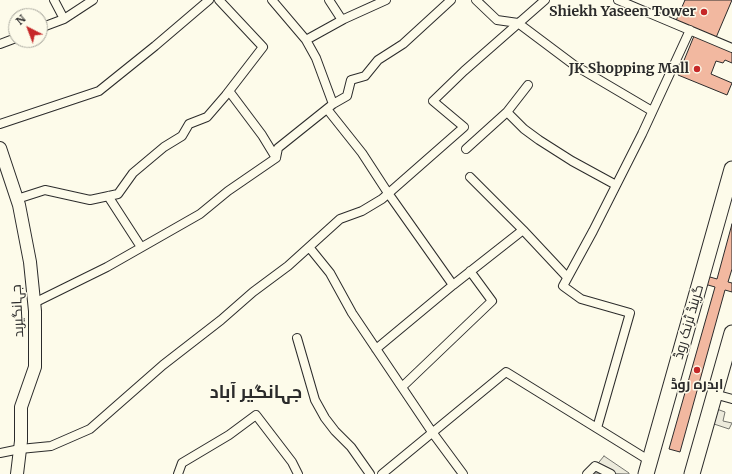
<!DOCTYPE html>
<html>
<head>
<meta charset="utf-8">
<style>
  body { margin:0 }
  #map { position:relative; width:732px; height:474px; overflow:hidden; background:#fdfbea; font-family:Merriweather,serif }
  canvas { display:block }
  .north { position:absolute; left:8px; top:8px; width:40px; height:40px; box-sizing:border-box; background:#fdfbea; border:1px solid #a9a89e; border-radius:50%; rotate:318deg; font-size:11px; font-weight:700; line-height:16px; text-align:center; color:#2b2b2b }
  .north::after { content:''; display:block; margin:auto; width:14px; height:18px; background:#c62828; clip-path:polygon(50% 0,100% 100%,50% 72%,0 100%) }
</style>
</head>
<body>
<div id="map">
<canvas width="732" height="474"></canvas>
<div class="north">N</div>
</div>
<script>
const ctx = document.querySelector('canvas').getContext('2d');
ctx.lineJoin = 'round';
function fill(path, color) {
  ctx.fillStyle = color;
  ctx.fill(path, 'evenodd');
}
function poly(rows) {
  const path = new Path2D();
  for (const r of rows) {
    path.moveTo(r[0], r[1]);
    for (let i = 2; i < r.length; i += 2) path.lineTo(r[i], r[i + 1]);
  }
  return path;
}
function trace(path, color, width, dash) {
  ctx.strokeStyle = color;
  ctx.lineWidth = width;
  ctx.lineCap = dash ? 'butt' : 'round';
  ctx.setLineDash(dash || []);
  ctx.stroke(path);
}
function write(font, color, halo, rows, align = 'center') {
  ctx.font = font + ' Merriweather,Cairo,serif';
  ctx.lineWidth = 3;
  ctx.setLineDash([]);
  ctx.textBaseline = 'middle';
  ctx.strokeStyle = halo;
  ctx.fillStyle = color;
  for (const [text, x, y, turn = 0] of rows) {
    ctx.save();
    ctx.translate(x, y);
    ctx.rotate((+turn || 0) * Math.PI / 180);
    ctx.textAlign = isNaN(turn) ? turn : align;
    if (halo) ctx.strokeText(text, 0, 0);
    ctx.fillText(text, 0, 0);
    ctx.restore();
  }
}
const parking = poly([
  [714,408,725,412,723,421,732,423,729,429,708,422,714,408],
  [604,456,629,473,629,474,590,473,604,456]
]);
const building = poly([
  [685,0,732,0,715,40,675,23,685,0],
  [694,36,732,52,732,63,725,60,723,63,716,61,711,74,732,83,727,95,678,75,694,36],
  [732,224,732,269,728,282,732,283,732,292,725,290,680,452,669,449,715,287,694,281,696,273,717,279,732,224]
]);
const street = poly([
  [54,0,64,19],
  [329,0,342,20],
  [476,0,497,20,518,23,574,65,652,111],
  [618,0,732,48],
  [40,28,64,19,93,0],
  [306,40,344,19,386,0],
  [0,44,16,38],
  [229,91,262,135,276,158],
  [333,104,347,96,351,80,365,76,378,60,403,44,451,0],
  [327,109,362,153,388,193,453,285],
  [507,112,524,129,539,140,572,161,616,185],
  [0,124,99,91,155,46,209,0],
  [466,149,507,112,528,85],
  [470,177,523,230,567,277],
  [108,196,141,247],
  [17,199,45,190,90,200,118,194,133,173,164,147,182,136,189,124,207,117,226,95,263,47,219,0],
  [309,247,330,273,352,313,432,432,463,474],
  [34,303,107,267,200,214,228,191,276,158,278,148,333,104,316,58,306,40,272,0],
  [297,338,315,400,325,418,335,431,351,447,370,474],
  [376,349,453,285,523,230],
  [402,387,492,301,470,271],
  [714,394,732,399],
  [597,428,630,313,581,299,563,286,593,231,642,134,690,30],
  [0,453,20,449,51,446,90,429,163,365,221,320,253,292,288,266,340,219,362,211,382,199,464,127,433,101,464,71,545,0],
  [178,474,182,463,229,435,256,415,292,462,298,474],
  [382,474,506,372,650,461],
  [587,474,595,466,611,474]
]);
const secondary = poly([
  [0,148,19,205,30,262,35,311,35,367,21,407,21,441,17,474]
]);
const highway = poly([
  [646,474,732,169],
  [692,474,732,333]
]);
const markers = [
  [704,12,4,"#c62828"],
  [697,69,4,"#c62828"],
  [697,370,4,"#c62828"]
];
const poiNames = [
  ["Shiekh Yaseen Tower",696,12],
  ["JK Shopping Mall",689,69],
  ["ابدرہ روڈ",697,385,"center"]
];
const streetNames = [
  ["جہانگیربد",18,311,-93],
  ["گرینڈ ٹرنک روڈ",689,322,-74]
];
const districtNames = [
  ["جہانگیر آباد",256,393]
];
fill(parking, '#eceadb');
trace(parking, '#74746e', 1);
fill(building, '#f2b8a0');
trace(building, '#2b2b2b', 1);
trace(street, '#2b2b2b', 10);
trace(secondary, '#2b2b2b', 14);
trace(highway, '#2b2b2b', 17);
trace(street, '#fdfbea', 8);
trace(secondary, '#fdfbea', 12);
trace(highway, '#fdfbea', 15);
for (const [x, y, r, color] of markers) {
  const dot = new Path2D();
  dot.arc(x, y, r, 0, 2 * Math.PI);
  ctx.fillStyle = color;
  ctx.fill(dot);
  trace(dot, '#fdfbea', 1.5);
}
write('bold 14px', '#2b2b2b', '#fdfbea', poiNames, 'right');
write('14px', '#2b2b2b', '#fdfbea', streetNames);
write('bold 18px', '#2b2b2b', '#fdfbea', districtNames);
</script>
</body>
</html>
